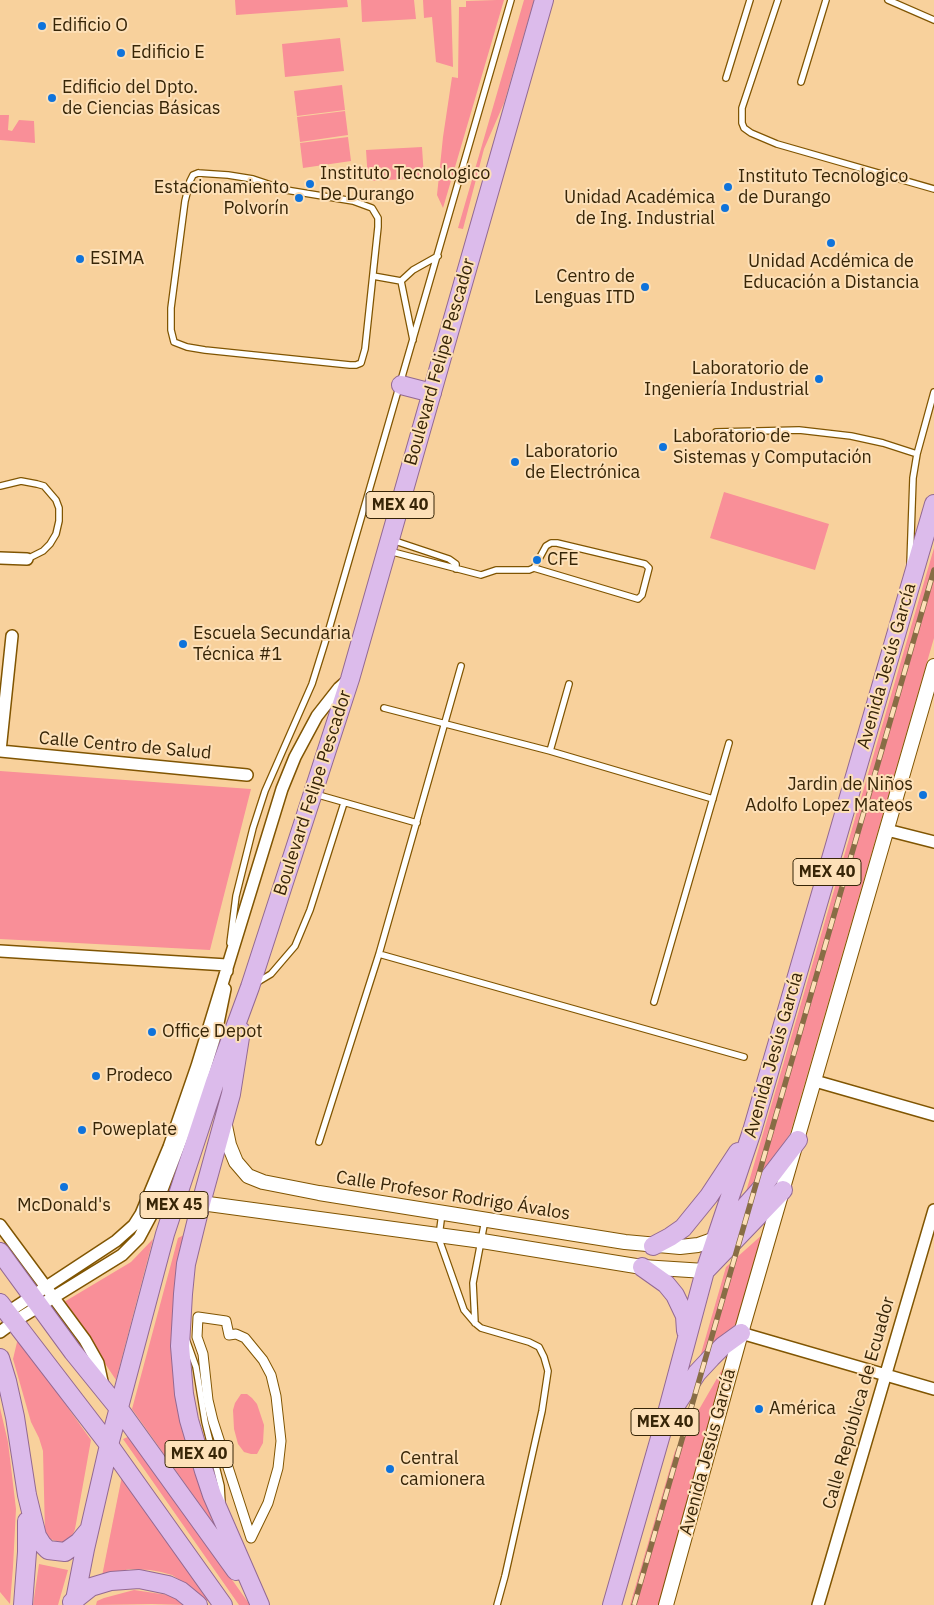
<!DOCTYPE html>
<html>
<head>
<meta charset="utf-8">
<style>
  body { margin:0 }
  canvas { display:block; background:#f8d19c }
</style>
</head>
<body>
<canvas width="934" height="1605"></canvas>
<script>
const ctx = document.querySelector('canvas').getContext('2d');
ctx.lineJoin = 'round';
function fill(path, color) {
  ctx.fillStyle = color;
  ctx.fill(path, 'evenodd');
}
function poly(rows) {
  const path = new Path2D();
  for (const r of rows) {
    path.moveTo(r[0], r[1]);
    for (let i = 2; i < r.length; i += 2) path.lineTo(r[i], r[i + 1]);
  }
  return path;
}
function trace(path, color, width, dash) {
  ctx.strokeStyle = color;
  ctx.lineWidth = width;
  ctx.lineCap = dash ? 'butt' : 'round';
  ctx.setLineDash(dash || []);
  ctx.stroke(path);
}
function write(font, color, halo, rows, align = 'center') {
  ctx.font = font + ' "IBM Plex Sans",sans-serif';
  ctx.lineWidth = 4;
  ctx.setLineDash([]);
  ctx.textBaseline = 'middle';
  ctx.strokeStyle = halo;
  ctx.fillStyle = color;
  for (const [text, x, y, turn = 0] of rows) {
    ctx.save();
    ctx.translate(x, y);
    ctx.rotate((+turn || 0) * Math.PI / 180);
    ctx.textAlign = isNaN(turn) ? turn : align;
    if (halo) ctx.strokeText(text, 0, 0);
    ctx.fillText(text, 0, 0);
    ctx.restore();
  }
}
const green = poly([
  [235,0,347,0,348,7,236,15],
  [361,0,414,0,416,19,362,22],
  [423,0,451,0,453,67,436,62,432,17,424,18],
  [497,0,504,0,443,208,437,195,443,137,452,77,458,78,459,7,466,7,466,1],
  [524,0,534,0,504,103,484,149,463,229,458,228],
  [340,38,344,71,285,77,282,44],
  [342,85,345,110,297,116,294,91],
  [345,111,348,135,300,142,297,117],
  [0,115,9,115,8,130,12,131,19,120,34,121,35,143,0,140],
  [348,137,351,161,303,168,300,143],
  [422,147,424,178,368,181,366,150],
  [724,492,829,524,815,570,710,538],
  [934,548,934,638,790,1134,743,1202],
  [0,771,251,789,210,950,0,939],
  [186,1234,174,1357,179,1414,213,1523,132,1409,178,1238],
  [763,1234,756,1275,735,1325,698,1364,726,1267],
  [153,1239,116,1380,64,1302,131,1262],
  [18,1338,91,1440,75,1529,71,1539,63,1543,50,1539,45,1533,43,1451,39,1438,31,1422,13,1359],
  [734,1349,662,1605,630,1605,675,1451],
  [241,1394,247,1394,252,1398,257,1404,264,1425,263,1443,257,1454,251,1454,244,1452,238,1444,234,1429,233,1410,235,1403],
  [0,1408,8,1442,16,1509,13,1567,10,1604,0,1592],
  [130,1436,250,1605,239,1605,123,1439],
  [122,1476,210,1603,189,1586,172,1575,161,1572,150,1570,129,1569,102,1576],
  [39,1564,68,1570,58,1605,33,1605],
  [134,1590,168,1595,188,1605,152,1604,96,1605,97,1601,104,1598]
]);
const service = poly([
  [778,0,742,108,742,123,744,128,751,133,777,144,934,189],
  [888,0,934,20],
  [726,78,750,0],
  [801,82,826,0],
  [198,173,228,175,253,179,286,190,353,201,372,208,378,218,378,227,365,349,361,363,356,365,350,365,205,350,187,347,174,342,171,330,171,308,185,201,190,181,193,175,198,173],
  [373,276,401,281],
  [413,340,401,281,413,270,438,256],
  [716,432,799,430,851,436,883,443,917,454],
  [0,486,21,481,37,484,44,486,56,500,59,508,59,521,56,534,50,544,43,551,27,559],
  [392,540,449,559,456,564,456,569],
  [389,551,481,575,496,570,529,570,534,568,546,546,551,543,557,543,645,564,649,568,642,595,638,599,534,568],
  [910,564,913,478,917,454,934,392],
  [384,708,550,751,713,799],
  [550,751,569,684],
  [315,794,417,823],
  [230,943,236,896,253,828,265,791,312,684,327,636,511,0],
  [379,954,744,1057],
  [256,983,271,974,295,946,310,910,344,803],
  [654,1002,729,743],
  [319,1142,379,954,461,666],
  [442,1213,439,1236,440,1242,464,1310,475,1323,481,1328,529,1342,539,1347,544,1357,548,1371,542,1411,505,1576,497,1605],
  [475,1323,473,1283,485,1220],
  [186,1339,196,1367,205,1422,221,1486,222,1503]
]);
const pedestrian = poly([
  [198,1317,226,1321,229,1335,236,1334,245,1338,263,1360,271,1375,276,1396,281,1441,278,1468,268,1503,251,1538,213,1421,208,1400,203,1354,197,1337,198,1317]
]);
const minor = poly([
  [0,558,27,559],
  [0,751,247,775],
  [0,751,12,636],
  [887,830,934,842],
  [0,951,227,965,227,971],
  [815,1081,934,1115],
  [0,1225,85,1340,98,1363,103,1386],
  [8,1312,116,1241,134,1225,141,1214,169,1147,197,1066,282,789,295,757,317,716,339,688,348,680],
  [0,1332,15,1321,122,1255,139,1238,155,1208,189,1119,216,1033,225,989],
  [741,1333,934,1389],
  [818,1605,934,1210]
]);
const tertiary = poly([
  [224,1121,229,1145,236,1162,248,1176,263,1182,319,1193,625,1242,680,1247,698,1245,715,1239],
  [201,1203,482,1241,642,1267,705,1271],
  [666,1605,741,1333,934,666]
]);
const primary = poly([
  [401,385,432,393],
  [241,1031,231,1094,201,1203,186,1264,183,1294,180,1346,184,1394,189,1420,204,1471,212,1495,260,1605],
  [719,1236,759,1191,798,1140],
  [653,1246,670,1237,683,1228,709,1196,738,1152],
  [0,1252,73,1352,120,1410,236,1571],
  [642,1267,666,1284,675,1295,685,1316,686,1331],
  [707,1269,783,1190],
  [0,1303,109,1445,223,1605],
  [0,1358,7,1381,15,1417,27,1495,37,1536,42,1544,48,1550,65,1552,79,1542,88,1531],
  [674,1408,697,1373,711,1358,723,1346,741,1333],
  [72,1602,91,1587,111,1581,139,1579,168,1585,181,1591,198,1605],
  [23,1605,27,1552,27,1521],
  [74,1605,85,1549,109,1445,165,1234,215,1082,250,987,350,679,544,0],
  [612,1605,664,1424,705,1271,752,1131,934,504]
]);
const rail = poly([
  [634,1605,934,570]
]);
const markers = [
  [42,26,5,"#0f73db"],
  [121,53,5,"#0f73db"],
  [52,98,5,"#0f73db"],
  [310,184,5,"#0f73db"],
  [728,187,5,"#0f73db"],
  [299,198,5,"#0f73db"],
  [725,208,5,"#0f73db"],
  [831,243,5,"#0f73db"],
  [80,259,5,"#0f73db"],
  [645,287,5,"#0f73db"],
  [819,379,5,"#0f73db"],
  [663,447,5,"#0f73db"],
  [515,462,5,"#0f73db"],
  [537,560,5,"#0f73db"],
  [183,644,5,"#0f73db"],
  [923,795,5,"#0f73db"],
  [152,1032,5,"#0f73db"],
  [96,1076,5,"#0f73db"],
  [82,1130,5,"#0f73db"],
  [64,1187,5,"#0f73db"],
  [759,1409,5,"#0f73db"],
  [390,1469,5,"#0f73db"]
];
const shields = [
  [400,505,68],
  [827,872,68],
  [174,1205,68],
  [665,1422,68],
  [199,1454,68]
];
const shieldNames = [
  ["MEX 40",400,505],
  ["MEX 40",827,872],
  ["MEX 45",174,1205],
  ["MEX 40",665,1422],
  ["MEX 40",199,1454]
];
const poiNames = [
  ["Edificio O",52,26],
  ["Edificio E",131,53],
  ["Edificio del Dpto.",62,88],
  ["de Ciencias Básicas",62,109],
  ["Instituto Tecnologico",320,174],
  ["De Durango",320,195],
  ["Instituto Tecnologico",738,177],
  ["de Durango",738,198],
  ["Estacionamiento",289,188,"right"],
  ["Polvorín",289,209,"right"],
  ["Unidad Académica",715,198,"right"],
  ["de Ing. Industrial",715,219,"right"],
  ["ESIMA",90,259],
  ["Unidad Acdémica de",831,262,"center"],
  ["Educación a Distancia",831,283,"center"],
  ["Centro de",635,277,"right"],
  ["Lenguas ITD",635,298,"right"],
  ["Laboratorio de",809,369,"right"],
  ["Ingeniería Industrial",809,390,"right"],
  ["Laboratorio de",673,437],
  ["Sistemas y Computación",673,458],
  ["Laboratorio",525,452],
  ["de Electrónica",525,473],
  ["CFE",547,560],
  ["Escuela Secundaria",193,634],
  ["Técnica #1",193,655],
  ["Jardin de Niños",913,785,"right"],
  ["Adolfo Lopez Mateos",913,806,"right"],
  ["Office Depot",162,1032],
  ["Prodeco",106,1076],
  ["Poweplate",92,1130],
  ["McDonald's",64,1206,"center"],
  ["América",769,1409],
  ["Central",400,1459],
  ["camionera",400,1480]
];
const streetNames = [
  ["Boulevard Felipe Pescador",440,362,-74],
  ["Avenida Jesús García",887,666,-74],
  ["Calle Centro de Salud",125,746,5],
  ["Boulevard Felipe Pescador",313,793,-72],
  ["Avenida Jesús García",774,1055,-74],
  ["Calle Profesor Rodrigo Ávalos",453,1196,9],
  ["Calle República de Ecuador",859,1403,-74],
  ["Avenida Jesús García",708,1452,-75]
];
fill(green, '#f98f98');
trace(service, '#805502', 8);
trace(pedestrian, '#805502', 11);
trace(minor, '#805502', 14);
trace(tertiary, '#805502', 16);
trace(primary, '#936992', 20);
trace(service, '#fff', 5.5);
trace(pedestrian, '#fff', 9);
trace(minor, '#fff', 11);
trace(tertiary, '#fff', 14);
trace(primary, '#dcbbeb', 18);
trace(rail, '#886d45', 5.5);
trace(rail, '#fde0b8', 4, [11]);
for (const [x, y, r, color] of markers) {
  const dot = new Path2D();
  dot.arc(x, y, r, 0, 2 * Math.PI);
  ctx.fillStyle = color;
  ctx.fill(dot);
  trace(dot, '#fde0b8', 2);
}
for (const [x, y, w] of shields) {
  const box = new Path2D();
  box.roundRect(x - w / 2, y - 13.5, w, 27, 4);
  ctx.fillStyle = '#fde0b8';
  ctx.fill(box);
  trace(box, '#372507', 1);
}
write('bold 16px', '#372507', null, shieldNames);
write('18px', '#372507', '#fde0b8', poiNames, 'left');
write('18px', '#372507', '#fde0b8', streetNames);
</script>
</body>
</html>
